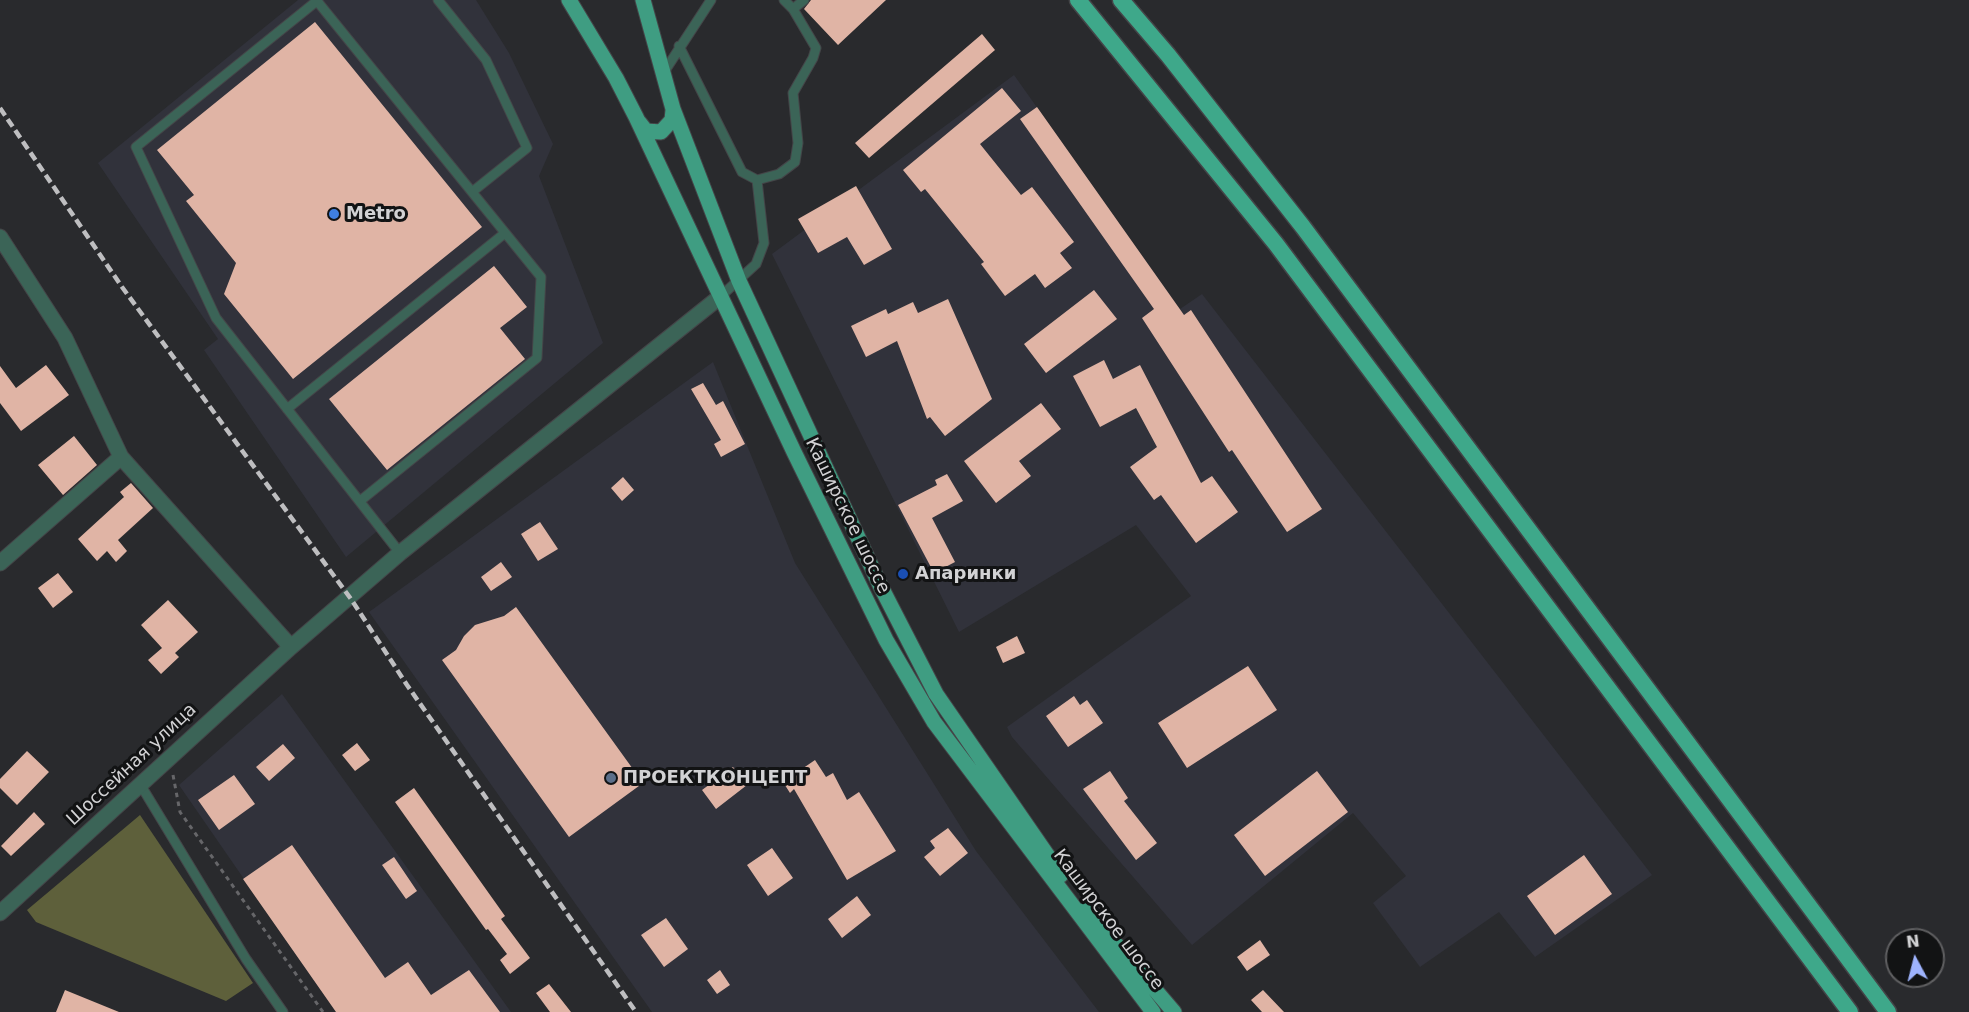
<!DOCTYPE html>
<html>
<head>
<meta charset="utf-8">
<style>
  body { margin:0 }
  #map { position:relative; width:1969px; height:1012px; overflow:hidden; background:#292a2d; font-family:"DejaVu Sans",sans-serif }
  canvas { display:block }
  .north { position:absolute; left:1885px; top:928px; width:60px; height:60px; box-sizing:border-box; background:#121314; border:2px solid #5f5f61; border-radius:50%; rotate:353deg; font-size:16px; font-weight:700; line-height:24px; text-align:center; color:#d2d2d4 }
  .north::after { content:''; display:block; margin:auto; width:21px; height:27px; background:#9eb3fd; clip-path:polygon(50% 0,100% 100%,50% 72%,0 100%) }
</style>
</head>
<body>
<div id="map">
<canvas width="1969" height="1012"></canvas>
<div class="north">N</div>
</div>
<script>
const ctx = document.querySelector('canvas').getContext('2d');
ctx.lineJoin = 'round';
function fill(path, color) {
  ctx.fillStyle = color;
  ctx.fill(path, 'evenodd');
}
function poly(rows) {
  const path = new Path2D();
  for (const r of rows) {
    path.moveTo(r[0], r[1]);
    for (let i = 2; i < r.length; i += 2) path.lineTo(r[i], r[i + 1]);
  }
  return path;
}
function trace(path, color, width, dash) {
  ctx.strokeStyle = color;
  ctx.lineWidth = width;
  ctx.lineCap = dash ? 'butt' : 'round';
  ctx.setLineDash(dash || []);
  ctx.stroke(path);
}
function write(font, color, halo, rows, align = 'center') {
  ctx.font = font + ' "DejaVu Sans",sans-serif';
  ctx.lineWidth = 6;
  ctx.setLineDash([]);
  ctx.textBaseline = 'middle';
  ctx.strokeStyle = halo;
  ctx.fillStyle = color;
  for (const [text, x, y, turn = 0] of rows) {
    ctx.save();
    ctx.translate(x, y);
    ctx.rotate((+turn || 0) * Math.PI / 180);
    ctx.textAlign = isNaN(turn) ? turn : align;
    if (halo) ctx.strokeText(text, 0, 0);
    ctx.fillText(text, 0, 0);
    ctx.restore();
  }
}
const built = poly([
  [298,0,476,0,509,53,553,144,539,176,603,343,346,557,204,350,218,339,98,163],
  [1014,75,1180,309,1202,294,1652,875,1535,957,1499,912,1420,967,1373,903,1406,876,1353,813,1192,945,1012,737,1007,727,1191,596,1136,525,959,632,772,254],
  [713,362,795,563,976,851,1099,1012,652,1012,369,612],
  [282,694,511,1012,336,1012,179,785]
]);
const forest = poly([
  [140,815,253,983,226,1001,36,922,27,910]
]);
const building = poly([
  [811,0,886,0,838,45,804,9],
  [315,22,482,227,293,379,224,294,236,263,186,201,194,195,157,150],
  [982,34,995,50,869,158,855,143],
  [1002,88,1021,111,980,144,1021,195,1032,187,1074,242,1060,253,1072,268,1045,288,1035,274,1005,296,981,264,984,262,925,189,921,192,903,170],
  [1037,107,1184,315,1191,310,1322,509,1287,532,1232,450,1229,452,1142,318,1154,309,1020,119],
  [856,186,892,249,864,265,847,237,818,253,798,219],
  [494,266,527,307,500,328,525,359,387,470,329,399],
  [1094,290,1117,319,1046,373,1024,344],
  [948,299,992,399,945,436,930,417,927,419,897,341,866,357,851,326,886,309,888,314,913,302,918,313],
  [1104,360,1113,379,1140,365,1201,483,1212,476,1238,512,1196,543,1161,495,1154,500,1130,467,1157,447,1136,408,1100,427,1073,376],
  [46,365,69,395,21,431,0,403,0,366,16,388],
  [703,383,716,405,723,401,745,444,721,457,714,444,721,440,691,389],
  [1041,403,1061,429,1019,461,1031,476,996,503,964,461],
  [74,436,97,465,63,495,38,465],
  [947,474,963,501,932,518,955,562,934,573,898,505,937,485,935,480],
  [623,477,634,490,622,501,611,488],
  [131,483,153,508,118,540,127,551,116,562,107,551,97,561,78,539,124,497,120,492],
  [540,522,558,549,538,561,521,534],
  [501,562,512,577,491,591,481,577],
  [58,573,73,592,53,608,38,588],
  [168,600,198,632,175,653,179,657,161,674,148,660,162,648,141,625],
  [516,607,643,783,569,837,442,660,456,650,464,636,475,625,504,616],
  [1017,636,1025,653,1003,663,996,647],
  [1248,666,1277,710,1187,768,1158,723],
  [1074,696,1080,705,1087,700,1103,723,1068,747,1046,716],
  [357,743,370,760,355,771,342,755],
  [283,744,295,758,269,781,256,767],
  [27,751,49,772,17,805,0,788,0,779],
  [815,760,826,777,833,773,847,800,859,792,896,851,847,880,794,789,790,793,783,782],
  [733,767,747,785,716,809,702,790],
  [1110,771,1128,798,1124,801,1157,843,1136,860,1083,789],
  [1317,771,1348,812,1265,876,1234,835],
  [234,775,255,804,219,830,198,800],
  [414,788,505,916,501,919,530,958,510,974,500,960,507,954,488,929,486,930,395,802],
  [34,812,45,824,11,856,1,846],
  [948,828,968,853,940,876,924,857,935,848,930,841],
  [292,845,385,978,408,962,431,995,469,970,500,1012,336,1012,243,879],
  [772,848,793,878,768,896,747,865],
  [1584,855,1612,894,1555,935,1527,896],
  [394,857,417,891,406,899,382,865],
  [857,896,871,915,842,938,828,919],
  [666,918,688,949,664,967,641,935],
  [1260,940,1270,955,1247,971,1237,957],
  [720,970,730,985,717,994,707,980],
  [549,984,571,1012,550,1012,536,993],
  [65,990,119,1012,56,1012],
  [1263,990,1284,1012,1262,1012,1251,1000]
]);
const path = poly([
  [173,775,180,812,323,1012]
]);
const service = poly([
  [318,0,136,147,216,318,400,553],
  [317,1,472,192],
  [793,9,804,0],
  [679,46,742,172,757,180,779,174,795,162,798,143,793,93,813,58,816,48,793,9,784,0],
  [664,72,711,0],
  [721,296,756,264,764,243,757,180],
  [287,409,505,233],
  [360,501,537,358,541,277,472,192,527,148,486,60,438,0],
  [140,784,246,959,283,1012]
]);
const minor = poly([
  [0,237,65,338,121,457,291,647],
  [0,563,121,457],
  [0,913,291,647,400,553,721,296]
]);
const primary = poly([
  [569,0,616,78,636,117,794,452,886,640,934,722,1153,1012],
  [643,0,673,109,739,281,880,585,936,694,1061,875],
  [639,122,646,131,661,132,672,120,673,110],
  [1086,909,1174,1012]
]);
const trunk = poly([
  [1078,0,1276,244,1850,1012],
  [1121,0,1168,55,1303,227,1888,1012]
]);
const rail = poly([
  [0,108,122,287,351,599,407,685,636,1012]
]);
const markers = [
  [334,214,6,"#3f7fe0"],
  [903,574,6,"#1a4fb4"],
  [611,778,6,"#5c6f8a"]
];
const poiNames = [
  ["Metro",346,214],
  ["Апаринки",915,574],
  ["ПРОЕКТКОНЦЕПТ",623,778]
];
const streetNames = [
  ["Каширское шоссе",847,516,64],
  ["Шоссейная улица",132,765,-43],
  ["Каширское шоссе",1108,920,53]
];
fill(built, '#31323b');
fill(forest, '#5e603b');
fill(building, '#e0b4a5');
trace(service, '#444548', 11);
trace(minor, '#444548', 17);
trace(primary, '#444548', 17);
trace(trunk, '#444548', 19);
trace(path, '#666669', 3, [4.5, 4.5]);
trace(service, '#3b6457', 9);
trace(minor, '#3b6457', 15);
trace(primary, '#3f9d82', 15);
trace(trunk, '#3ea88a', 16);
trace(rail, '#bebec0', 4.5, [9, 4.5]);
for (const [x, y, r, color] of markers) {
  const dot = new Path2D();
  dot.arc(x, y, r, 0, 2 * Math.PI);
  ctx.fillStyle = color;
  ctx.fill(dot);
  trace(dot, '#121314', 2);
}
write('bold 18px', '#d2d2d4', '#121314', poiNames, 'left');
write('18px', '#d2d2d4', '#121314', streetNames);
</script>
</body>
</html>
